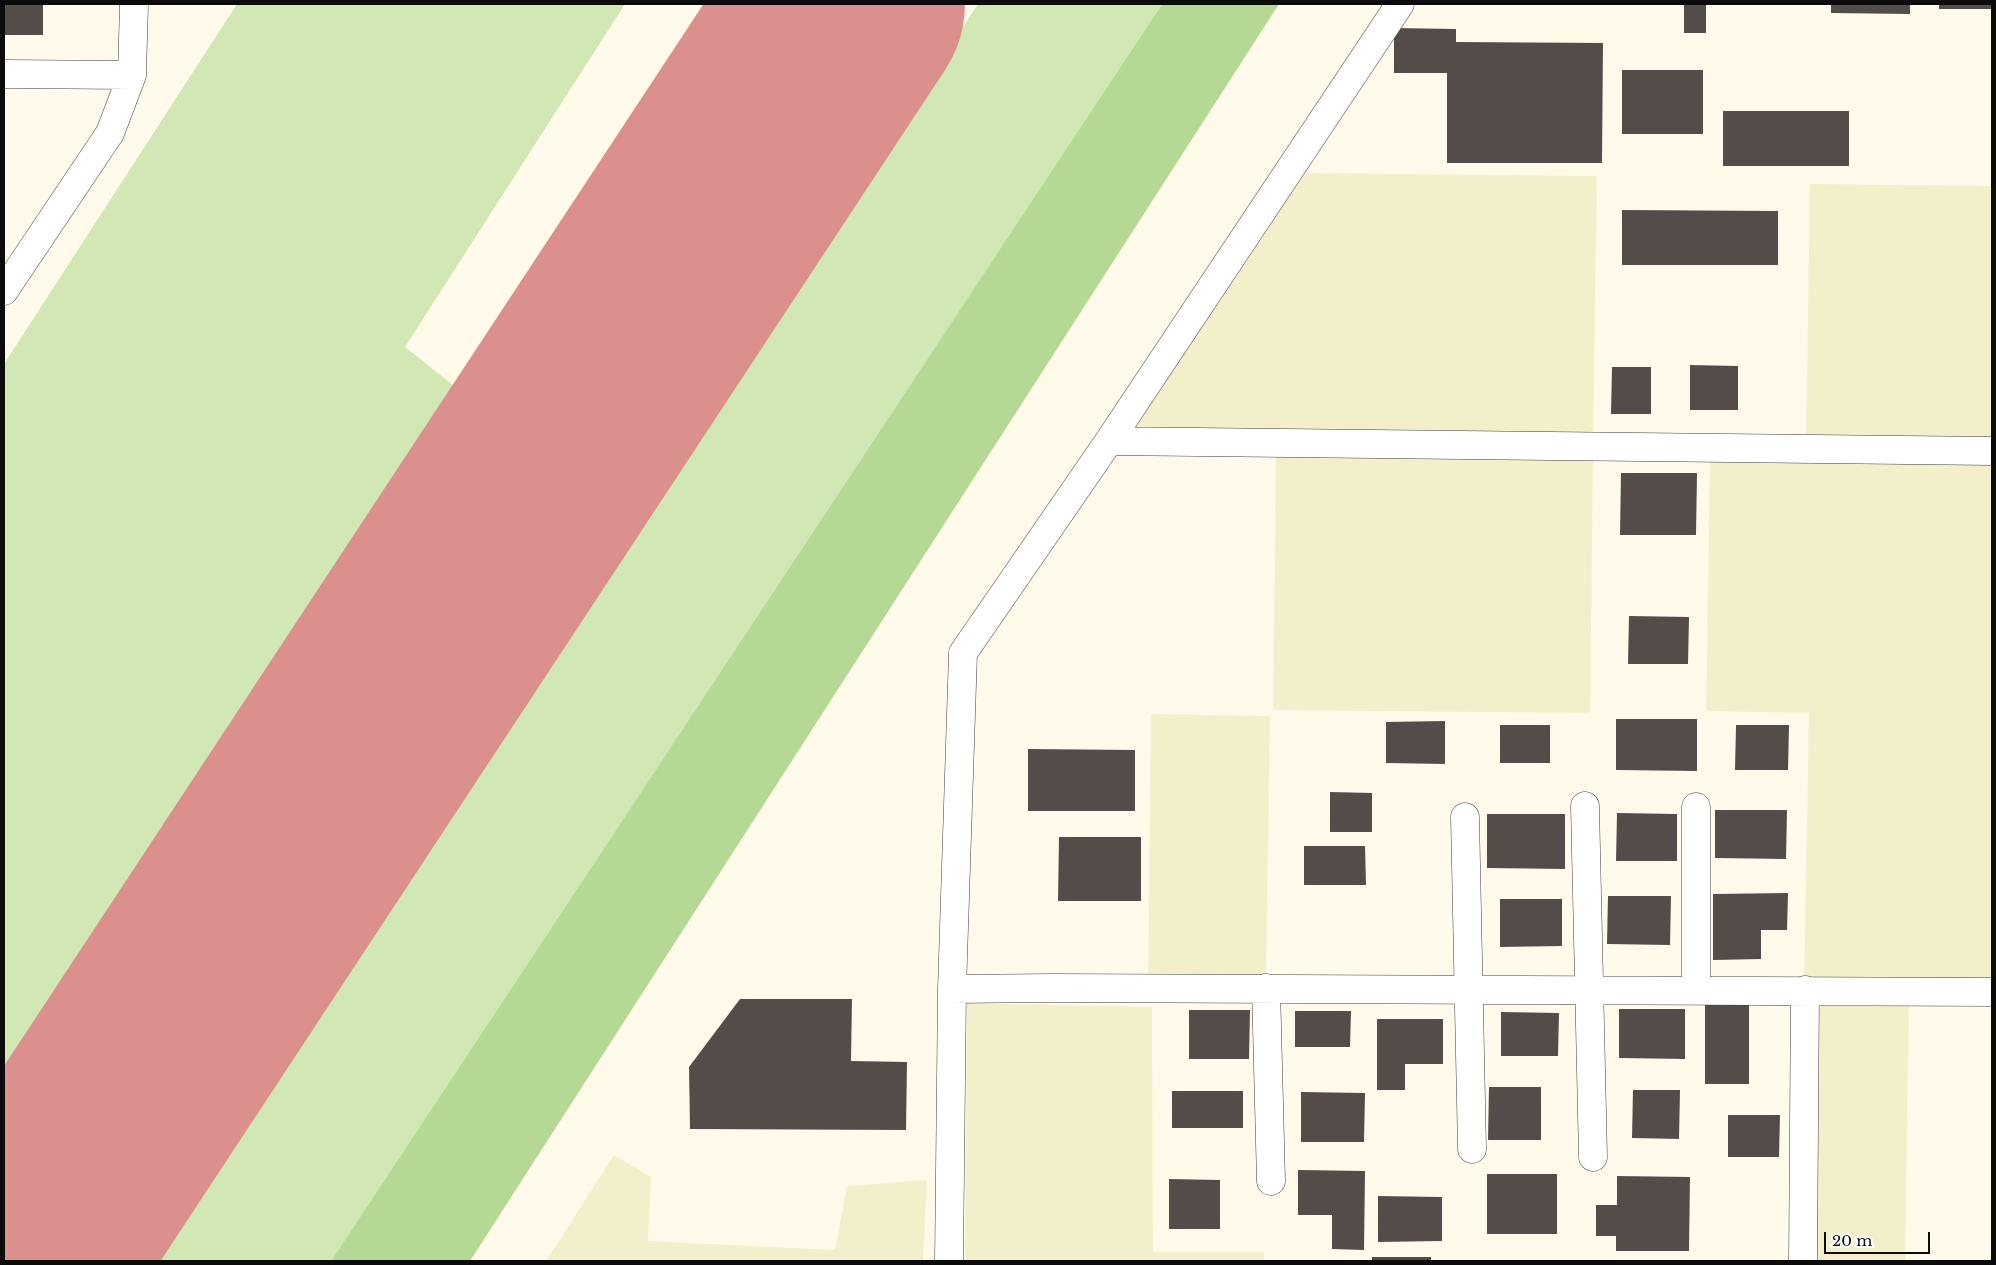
<!DOCTYPE html>
<html>
<head>
<meta charset="utf-8">
<style>
  body { margin:0 }
  #map { position:relative; width:1996px; height:1265px; overflow:hidden; background:#fffaea; font-family:"Libre Baskerville",serif }
  canvas { display:block }
  .frame { position:absolute; inset:0; border:5px solid #0b0b0b; pointer-events:none }
  .scale { position:absolute; left:1824px; top:1232px; width:106px; height:22px; box-sizing:border-box; border:2px solid #0b0b0b; border-top:0; padding-left:6px; font-size:15px; line-height:18px; white-space:nowrap; color:#0b0b0b; -webkit-text-stroke:4px #fff; paint-order:stroke }
</style>
</head>
<body>
<div id="map">
<canvas width="1996" height="1265"></canvas>
<div class="frame"></div>
<div class="scale">20 m</div>
</div>
<script>
const ctx = document.querySelector('canvas').getContext('2d');
ctx.lineJoin = 'round';
function fill(path, color) {
  ctx.fillStyle = color;
  ctx.fill(path, 'evenodd');
}
function poly(rows) {
  const path = new Path2D();
  for (const r of rows) {
    path.moveTo(r[0], r[1]);
    for (let i = 2; i < r.length; i += 2) path.lineTo(r[i], r[i + 1]);
  }
  return path;
}
function trace(path, color, width, dash) {
  ctx.strokeStyle = color;
  ctx.lineWidth = width;
  ctx.lineCap = dash ? 'butt' : 'round';
  ctx.setLineDash(dash || []);
  ctx.stroke(path);
}
const farmland = poly([
  [1301,173,1597,176,1593,434,1135,428],
  [1810,184,1992,186,1992,442,1806,439],
  [1710,455,1992,459,1992,983,1804,981,1809,713,1706,711],
  [1276,456,1593,459,1590,713,1273,710],
  [1151,714,1270,716,1266,981,1148,979],
  [1816,1001,1909,1002,1905,1261,1812,1260],
  [967,1003,1152,1007,1153,1252,1264,1252,1264,1261,965,1261],
  [614,1155,651,1177,648,1241,835,1250,847,1186,927,1180,923,1261,546,1261]
]);
const green = poly([
  [237,4,625,4,405,347,467,396,4,1104,4,364],
  [978,4,1162,4,331,1261,86,1261,600,481,647,510]
]);
const forest = poly([
  [1162,4,1279,4,470,1261,331,1261]
]);
const runway = poly([
  [18,1261,846,4]
]);
const building = poly([
  [4,4,43,4,43,35,4,35],
  [1684,4,1706,4,1706,33,1684,33],
  [1831,4,1910,4,1910,14,1831,13],
  [1939,4,1992,4,1992,9,1939,9],
  [1394,28,1456,29,1456,42,1603,43,1602,163,1447,163,1447,73,1394,73],
  [1622,70,1703,70,1703,134,1622,134],
  [1723,111,1849,111,1849,166,1723,166],
  [1622,210,1778,211,1778,265,1622,265],
  [1690,365,1738,366,1738,410,1690,410],
  [1612,367,1651,367,1651,414,1611,414],
  [1621,473,1697,473,1696,535,1620,535],
  [1629,616,1689,617,1688,664,1628,664],
  [1616,719,1697,719,1697,771,1616,770],
  [1445,721,1445,764,1386,763,1386,722],
  [1500,725,1550,725,1550,763,1500,763],
  [1736,725,1789,725,1788,770,1735,770],
  [1028,749,1135,750,1135,811,1028,811],
  [1330,792,1372,793,1372,832,1330,832],
  [1715,810,1787,810,1786,859,1715,858],
  [1617,813,1677,814,1677,861,1616,861],
  [1487,814,1565,814,1565,869,1487,868],
  [1059,837,1141,837,1141,901,1058,901],
  [1304,846,1365,846,1366,885,1304,885],
  [1788,893,1787,930,1761,930,1761,959,1713,960,1713,894],
  [1608,896,1671,896,1670,945,1607,944],
  [1500,899,1562,899,1562,946,1500,947],
  [740,999,852,999,851,1061,907,1062,906,1130,690,1129,689,1067],
  [1705,1003,1749,1003,1749,1084,1705,1084],
  [1619,1009,1685,1009,1685,1059,1619,1058],
  [1189,1010,1250,1010,1249,1059,1189,1059],
  [1295,1011,1351,1011,1350,1047,1295,1047],
  [1501,1012,1559,1013,1558,1056,1501,1056],
  [1377,1019,1443,1019,1443,1064,1405,1064,1405,1090,1377,1090],
  [1489,1087,1541,1087,1541,1140,1488,1140],
  [1633,1090,1680,1090,1679,1139,1632,1138],
  [1172,1091,1243,1091,1243,1128,1172,1128],
  [1301,1092,1365,1093,1364,1142,1301,1142],
  [1728,1115,1780,1115,1779,1157,1728,1157],
  [1298,1170,1365,1171,1364,1250,1332,1249,1332,1215,1298,1215],
  [1487,1174,1557,1174,1557,1234,1487,1234],
  [1617,1176,1690,1177,1689,1251,1616,1251,1616,1236,1596,1236,1596,1205,1617,1205],
  [1169,1179,1220,1180,1220,1229,1169,1229],
  [1378,1196,1442,1197,1442,1241,1378,1242],
  [1372,1257,1431,1257,1431,1261,1372,1261]
]);
const minor = poly([
  [4,74,132,75],
  [4,291,110,133,132,75,134,4],
  [1109,441,1992,451],
  [1585,806,1593,1157],
  [1465,817,1472,1149],
  [1266,988,1271,1181],
  [952,989,1052,988,1992,992],
  [1696,990,1696,807],
  [949,1261,952,989,963,653,1109,441,1400,4],
  [1803,1261,1805,990]
]);
fill(farmland, '#f4efcb');
fill(green, '#d1e8b5');
fill(forest, '#b5d994');
trace(runway, '#dc908e', 238);
fill(building, '#544c48');
trace(minor, '#3e3e3e', 29);
trace(minor, '#fff', 28);
</script>
</body>
</html>
